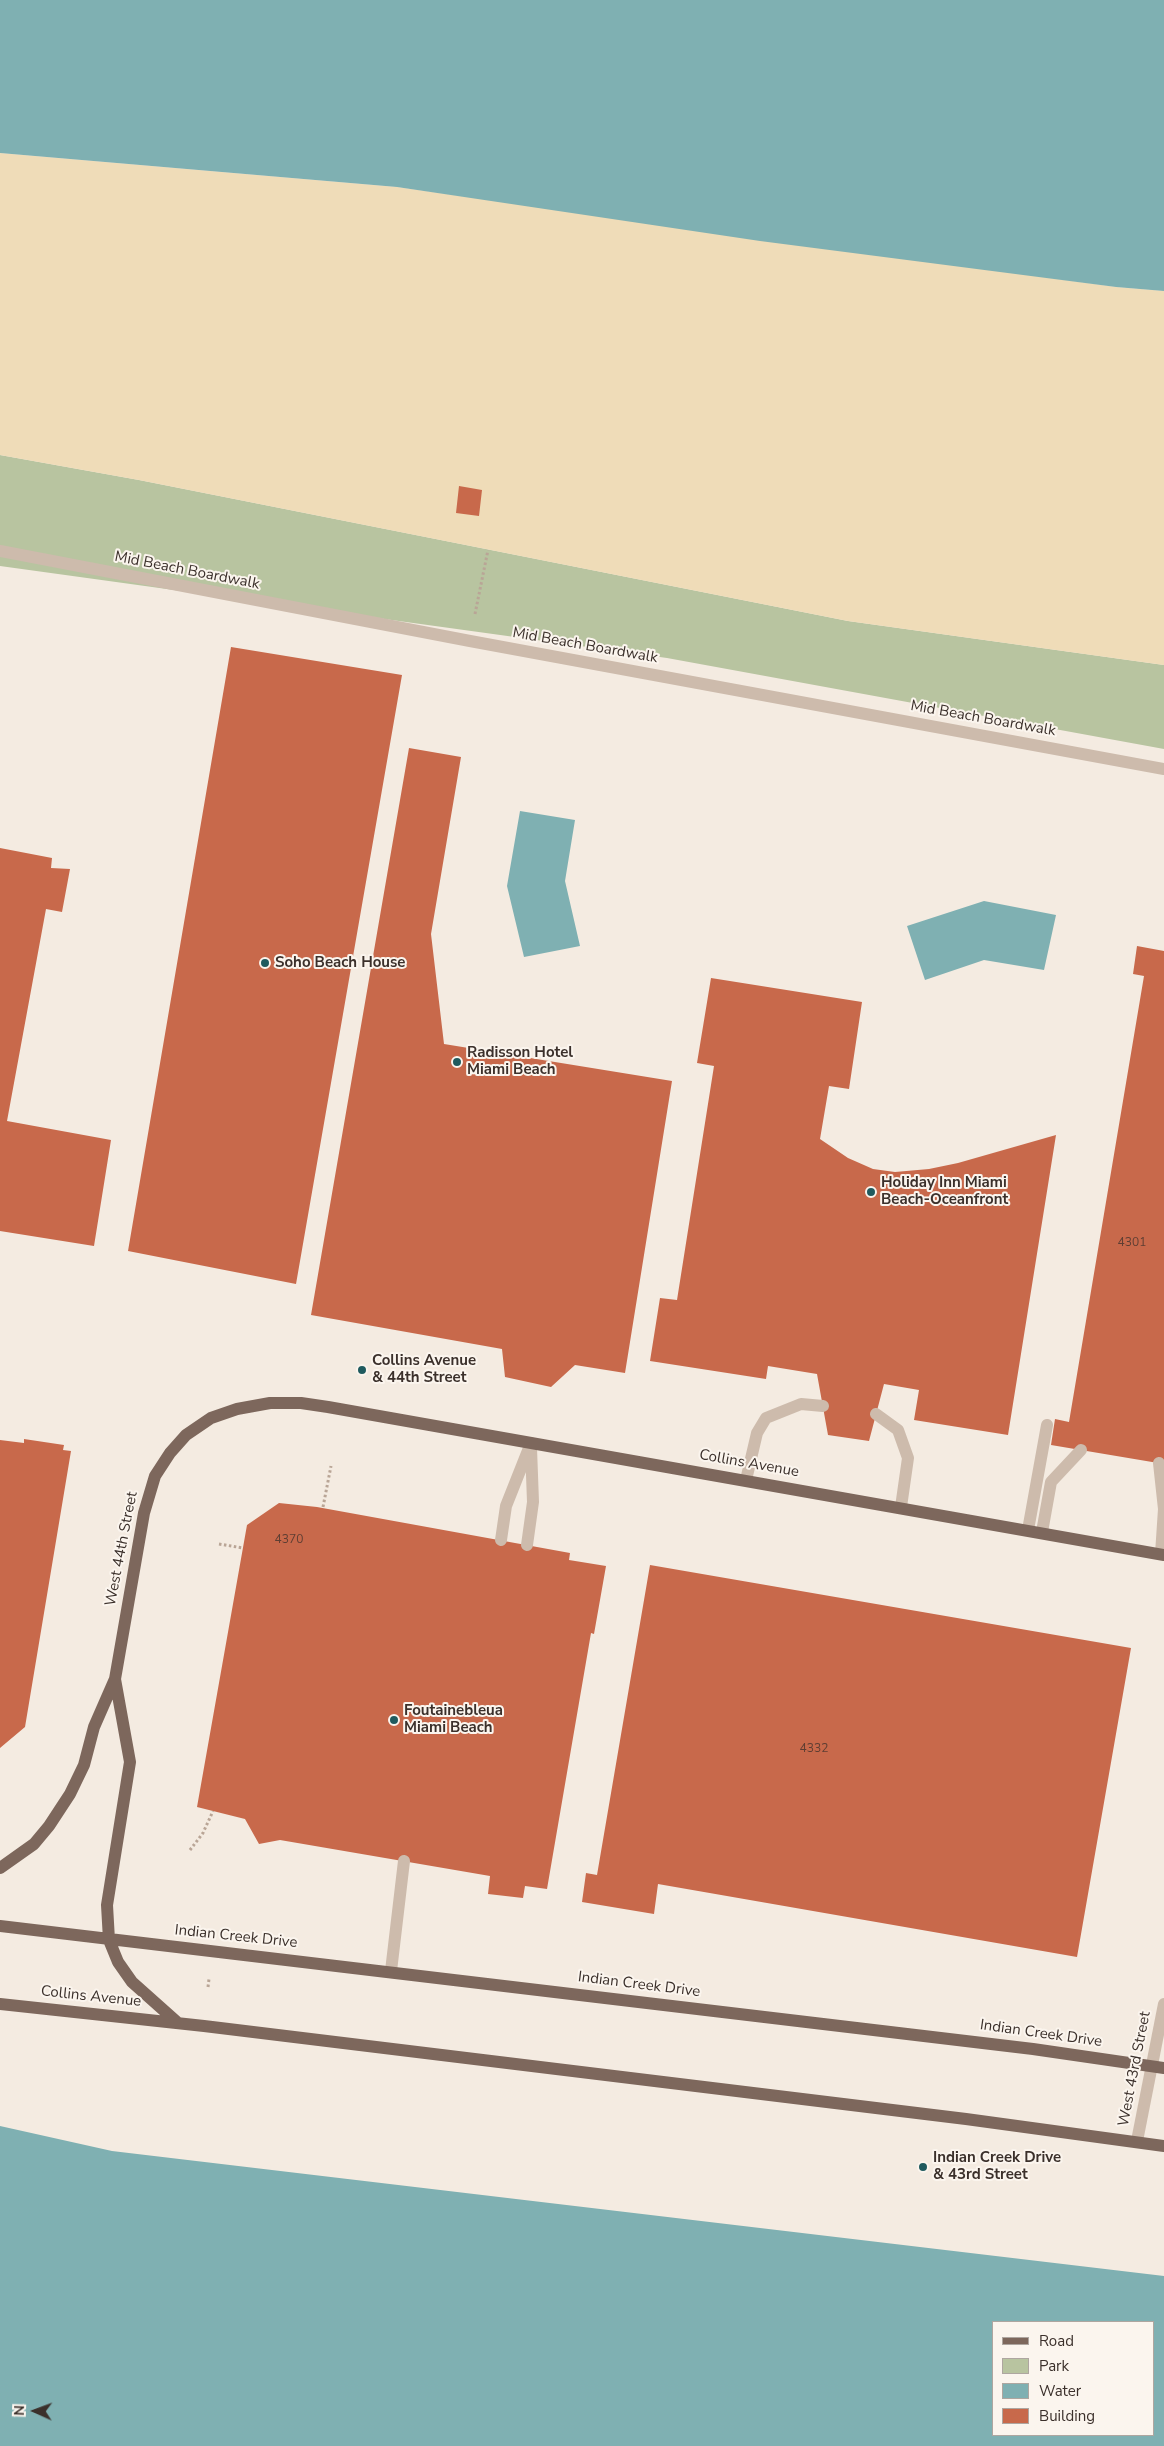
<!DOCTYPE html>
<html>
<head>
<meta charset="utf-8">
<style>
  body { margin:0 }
  #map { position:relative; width:1164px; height:2446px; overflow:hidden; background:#f4ebe1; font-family:"Nunito Sans",sans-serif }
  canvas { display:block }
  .legend { position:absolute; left:992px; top:2321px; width:162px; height:115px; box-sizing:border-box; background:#fbf5ee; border:1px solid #aea6a0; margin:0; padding:6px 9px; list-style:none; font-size:15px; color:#3b302b }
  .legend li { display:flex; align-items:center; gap:10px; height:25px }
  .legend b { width:25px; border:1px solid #aea6a0 }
  .north { position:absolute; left:10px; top:2386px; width:50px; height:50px; -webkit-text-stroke:4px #fbf5ee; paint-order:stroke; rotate:272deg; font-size:14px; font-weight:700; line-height:20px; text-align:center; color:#3b302b }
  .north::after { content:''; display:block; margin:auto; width:18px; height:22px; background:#3b302b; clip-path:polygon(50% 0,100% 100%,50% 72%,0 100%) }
</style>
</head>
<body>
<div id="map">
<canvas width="1164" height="2446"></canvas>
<ul class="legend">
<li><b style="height:6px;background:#7d675c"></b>Road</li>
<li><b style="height:14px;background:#b8c4a0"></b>Park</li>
<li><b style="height:14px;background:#7fb0b2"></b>Water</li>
<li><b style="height:14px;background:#c8694b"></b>Building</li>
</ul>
<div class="north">N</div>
</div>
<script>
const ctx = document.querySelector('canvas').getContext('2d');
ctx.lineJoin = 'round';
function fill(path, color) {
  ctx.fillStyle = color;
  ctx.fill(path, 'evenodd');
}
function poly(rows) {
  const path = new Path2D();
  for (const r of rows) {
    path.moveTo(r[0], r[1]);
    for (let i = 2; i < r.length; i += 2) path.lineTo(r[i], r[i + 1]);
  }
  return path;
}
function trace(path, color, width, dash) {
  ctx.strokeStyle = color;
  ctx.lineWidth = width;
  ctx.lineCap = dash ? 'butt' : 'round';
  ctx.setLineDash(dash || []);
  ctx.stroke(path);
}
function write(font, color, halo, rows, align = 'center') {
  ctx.font = font + ' "Nunito Sans",sans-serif';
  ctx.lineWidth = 4;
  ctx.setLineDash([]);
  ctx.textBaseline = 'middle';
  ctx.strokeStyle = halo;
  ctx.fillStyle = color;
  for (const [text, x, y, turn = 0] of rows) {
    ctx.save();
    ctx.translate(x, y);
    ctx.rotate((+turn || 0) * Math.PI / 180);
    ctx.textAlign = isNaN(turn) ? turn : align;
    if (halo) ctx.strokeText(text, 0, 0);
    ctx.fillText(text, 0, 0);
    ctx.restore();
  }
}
const green = poly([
  [0,455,139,480,848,621,1164,665,1164,749,667,658,0,566]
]);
const sand = poly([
  [0,153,397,187,1116,287,1164,291,1164,665,848,621,139,480,0,455]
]);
const water = poly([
  [0,0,1164,0,1164,291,1116,287,760,241,397,187,0,153],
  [520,811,575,820,565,881,580,946,524,957,507,886],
  [984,901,1056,915,1044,970,984,960,925,980,907,926],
  [0,2126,112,2151,1164,2276,1164,2446,0,2446],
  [993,2322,1153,2322,1153,2435,993,2435]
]);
const building = poly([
  [459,486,482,490,479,516,456,513],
  [231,647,402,675,296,1284,128,1251],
  [409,748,461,757,431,934,444,1044,672,1081,625,1373,575,1365,551,1387,505,1377,502,1349,311,1315],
  [0,848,52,858,51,868,70,869,62,912,46,909,7,1121,111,1140,94,1246,0,1231],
  [1137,946,1164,951,1164,1464,1051,1445,1055,1419,1069,1422,1144,976,1133,974],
  [711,978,862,1002,849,1089,829,1086,820,1139,848,1158,873,1169,895,1172,929,1169,958,1163,1056,1135,1008,1435,914,1420,919,1390,884,1384,869,1441,828,1435,817,1374,768,1366,766,1379,650,1361,660,1298,677,1300,714,1066,697,1063],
  [24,1439,64,1445,63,1450,71,1451,25,1727,0,1748,0,1440,24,1443],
  [279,1503,317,1507,570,1553,569,1560,606,1566,594,1634,591,1633,547,1889,525,1886,523,1898,488,1894,490,1876,280,1840,259,1844,245,1819,197,1807,247,1525],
  [650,1565,1131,1648,1077,1957,658,1884,654,1914,582,1902,586,1873,597,1875]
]);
const path = poly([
  [475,614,488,550],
  [323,1507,331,1466],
  [219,1544,243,1548],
  [190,1850,203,1833,213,1811],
  [208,1987,209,1979]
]);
const service = poly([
  [876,1414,898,1430,908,1458,901,1507],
  [1159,1463,1164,1509,1161,1554],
  [746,1480,757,1433,766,1418,801,1404,823,1406],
  [1028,1530,1047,1425],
  [1042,1532,1051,1482,1081,1450],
  [501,1540,506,1506,531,1443],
  [527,1545,533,1502,531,1448],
  [391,1971,404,1861]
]);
const pedestrian = poly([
  [0,551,470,641,1164,769]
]);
const minor = poly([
  [1137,2141,1164,2004]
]);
const primary = poly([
  [115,1679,130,1762,107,1905,109,1940,118,1962,132,1982,178,2023],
  [0,1868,34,1844,49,1826,70,1794,84,1765,94,1727,115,1679,144,1513,155,1476,170,1453,186,1435,211,1418,237,1409,270,1403,301,1403,328,1407,1164,1555],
  [0,1926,1033,2049,1164,2068],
  [0,2004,204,2026,663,2082,966,2119,1164,2146]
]);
const markers = [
  [265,963,5,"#1f5a5e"],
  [457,1062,5,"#1f5a5e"],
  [871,1192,5,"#1f5a5e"],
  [362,1370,5,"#1f5a5e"],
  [394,1720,5,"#1f5a5e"],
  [923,2167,5,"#1f5a5e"]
];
const numberNames = [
  ["4301",1132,1243],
  ["4370",289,1540],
  ["4332",814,1749]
];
const streetNames = [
  ["Mid Beach Boardwalk",187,571,11],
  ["Mid Beach Boardwalk",585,646,10],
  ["Mid Beach Boardwalk",983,719,10],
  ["Collins Avenue",749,1464,10],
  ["West 44th Street",122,1549,-79],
  ["Indian Creek Drive",236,1937,6],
  ["Indian Creek Drive",639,1985,7],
  ["Collins Avenue",91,1997,6],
  ["Indian Creek Drive",1041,2034,8],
  ["West 43rd Street",1135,2069,-79]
];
const poiNames = [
  ["Soho Beach House",275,963],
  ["Radisson Hotel",467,1053],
  ["Miami Beach",467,1070],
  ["Holiday Inn Miami",881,1183],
  ["Beach-Oceanfront",881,1200],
  ["Collins Avenue",372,1361],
  ["& 44th Street",372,1378],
  ["Foutainebleua",404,1711],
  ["Miami Beach",404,1728],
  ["Indian Creek Drive",933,2158],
  ["& 43rd Street",933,2175]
];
fill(green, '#b8c4a0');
fill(sand, '#efdcb8');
fill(water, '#7fb0b2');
fill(building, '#c8694b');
trace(path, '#b9a596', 3, [2.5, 2.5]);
trace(service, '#cdbbac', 12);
trace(pedestrian, '#cdbbac', 12);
trace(minor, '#cdbbac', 12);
trace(primary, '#7d675c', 12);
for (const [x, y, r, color] of markers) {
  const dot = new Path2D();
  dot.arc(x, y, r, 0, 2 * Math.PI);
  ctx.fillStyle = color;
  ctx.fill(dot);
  trace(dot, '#fbf5ee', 2);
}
write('12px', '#5e3e33', null, numberNames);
write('15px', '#3b302b', '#fbf5ee', streetNames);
write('bold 15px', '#3b302b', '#fbf5ee', poiNames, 'left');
</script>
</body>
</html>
